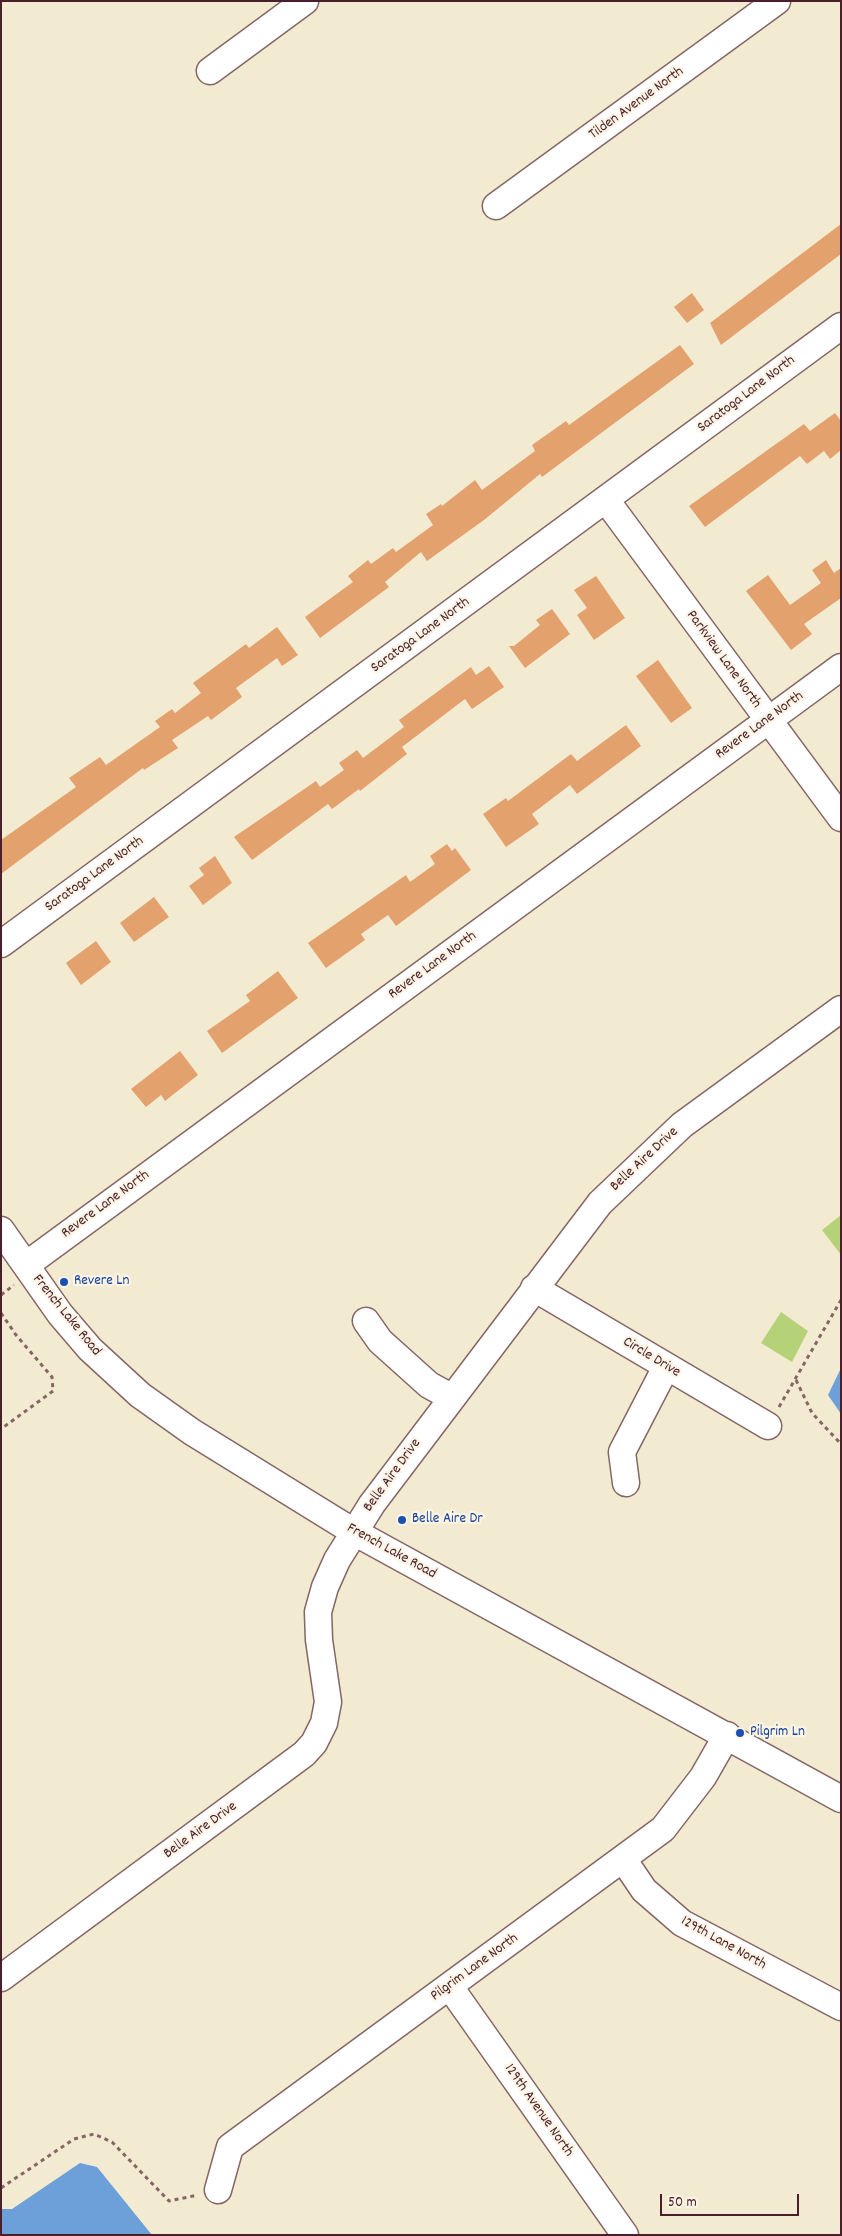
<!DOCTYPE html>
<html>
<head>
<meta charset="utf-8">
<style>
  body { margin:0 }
  #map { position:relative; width:842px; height:2236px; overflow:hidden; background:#f3ebd1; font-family:Dekko,sans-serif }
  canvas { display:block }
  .frame { position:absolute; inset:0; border:2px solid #4a1f2b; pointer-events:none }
  .scale { position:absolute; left:660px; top:2194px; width:139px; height:22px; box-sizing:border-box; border:2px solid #4a1f2b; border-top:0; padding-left:6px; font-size:15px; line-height:18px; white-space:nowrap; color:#4a1f2b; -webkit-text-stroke:4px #fcf5e5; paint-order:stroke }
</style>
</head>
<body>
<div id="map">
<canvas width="842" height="2236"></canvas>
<div class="frame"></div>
<div class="scale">50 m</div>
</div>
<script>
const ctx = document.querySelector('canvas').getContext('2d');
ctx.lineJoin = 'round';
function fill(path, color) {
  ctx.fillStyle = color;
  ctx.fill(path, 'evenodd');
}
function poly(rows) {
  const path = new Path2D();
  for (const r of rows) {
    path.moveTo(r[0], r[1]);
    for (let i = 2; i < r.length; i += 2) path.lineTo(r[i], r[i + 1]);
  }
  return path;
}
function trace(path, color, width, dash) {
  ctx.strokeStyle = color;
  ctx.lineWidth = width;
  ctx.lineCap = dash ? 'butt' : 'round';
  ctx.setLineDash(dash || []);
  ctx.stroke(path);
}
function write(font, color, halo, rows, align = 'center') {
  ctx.font = font + ' Dekko,sans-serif';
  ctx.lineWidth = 4.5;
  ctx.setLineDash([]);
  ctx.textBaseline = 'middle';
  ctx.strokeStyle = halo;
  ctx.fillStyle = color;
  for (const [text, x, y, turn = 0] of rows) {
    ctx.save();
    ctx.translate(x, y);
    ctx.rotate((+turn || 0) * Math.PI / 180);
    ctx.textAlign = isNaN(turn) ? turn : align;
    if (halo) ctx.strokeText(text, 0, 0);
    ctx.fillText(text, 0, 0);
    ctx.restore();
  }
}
const green = poly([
  [841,1215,841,1255,822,1230],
  [781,1312,808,1331,792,1362,761,1343]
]);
const water = poly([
  [841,1368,841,1414,828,1395],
  [80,2163,97,2167,152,2235,1,2235,1,2209,12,2209]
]);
const building = poly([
  [841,224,841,254,721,345,710,323],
  [692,293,704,310,687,323,674,307],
  [680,345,694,364,542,477,540,474,484,520,427,561,421,552,385,582,389,587,320,638,305,617,353,582,348,576,368,560,371,564,393,548,396,552,433,525,426,514,441,504,442,506,475,480,482,490,535,451,532,445,566,421,569,425],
  [835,413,841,421,841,450,830,459,824,451,807,464,800,456,705,527,689,506,804,424,810,431],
  [826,560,834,573,841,568,841,598,804,624,812,634,791,650,746,591,768,575,790,605,821,583,812,570],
  [596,576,625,618,594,640,577,615,587,608,574,590],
  [552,609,570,634,525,668,509,646,514,646,540,625,536,620],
  [277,627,298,655,282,666,277,658,236,688,242,697,211,720,208,716,172,740,178,748,144,770,143,768,1,874,1,840,76,787,69,778,100,757,106,765,160,727,155,721,172,709,175,713,201,693,193,683,246,644,249,648],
  [658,660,692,708,671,723,636,676],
  [489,666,504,687,472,709,465,699,402,747,407,754,360,791,359,789,332,809,328,804,252,860,234,837,316,781,320,787,344,770,339,763,357,750,363,758,404,727,399,720,471,667,476,675],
  [626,725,641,746,577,794,570,785,532,814,539,824,506,847,483,814,506,798,508,801,571,754,577,761],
  [447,844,452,851,455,848,471,870,396,926,388,915,361,934,365,940,326,968,308,943,406,875,410,882,435,864,430,856],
  [215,856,232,883,203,905,189,886,204,875,199,868],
  [154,897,169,917,134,942,120,923],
  [96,941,111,962,81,985,66,963],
  [278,971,298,998,222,1053,207,1031,250,1001,246,995],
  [180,1051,198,1075,165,1101,161,1095,146,1107,131,1089]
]);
const path = poly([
  [1,1295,14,1285],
  [1,1313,16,1335,52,1377,53,1391,1,1429],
  [796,1380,812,1413,841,1444],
  [779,1407,841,1300],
  [1,2188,74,2139,94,2134,112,2142,169,2201,198,2195]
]);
const minor = poly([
  [210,71,305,1],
  [496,206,777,1],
  [606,500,841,818],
  [1,944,841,326],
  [1,1230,60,1314,90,1349,140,1395,192,1432,354,1532,841,1799],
  [26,1265,841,667],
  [534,1288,768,1426],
  [366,1321,380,1341,429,1385,451,1397],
  [626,1483,622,1452,666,1367],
  [623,1859,644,1890,682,1923,841,2007],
  [1,1978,304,1754,314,1743,324,1723,328,1702,319,1640,318,1612,325,1587,337,1560,372,1504,600,1203,682,1125,841,1009],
  [450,1987,625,2235],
  [218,2190,230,2147,663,1829,703,1777,727,1735]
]);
const markers = [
  [64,1282,5,"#1a4fb4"],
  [402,1520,5,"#1a4fb4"],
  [740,1733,5,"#1a4fb4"]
];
const streetNames = [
  ["Tilden Avenue North",637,104,-36],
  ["Saratoga Lane North",747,395,-37],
  ["Saratoga Lane North",421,636,-36],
  ["Parkview Lane North",723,660,54],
  ["Revere Lane North",760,726,-36],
  ["Saratoga Lane North",95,875,-36],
  ["Revere Lane North",433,966,-36],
  ["Belle Aire Drive",645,1160,-43],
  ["Revere Lane North",106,1205,-36],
  ["French Lake Road",66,1316,51],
  ["Circle Drive",651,1358,31],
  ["Belle Aire Drive",393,1476,-54],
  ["French Lake Road",391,1552,29],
  ["Belle Aire Drive",201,1831,-36],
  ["129th Lane North",723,1944,29],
  ["Pilgrim Lane North",475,1968,-36],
  ["129th Avenue North",538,2111,55]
];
const transitNames = [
  ["Revere Ln",74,1282],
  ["Belle Aire Dr",412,1520],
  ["Pilgrim Ln",750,1733]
];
fill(green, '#b6d279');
fill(water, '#6da0d9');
fill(building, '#e3a16e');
trace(minor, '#856665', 29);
trace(path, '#856665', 3, [4, 4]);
trace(minor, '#fff', 26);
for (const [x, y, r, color] of markers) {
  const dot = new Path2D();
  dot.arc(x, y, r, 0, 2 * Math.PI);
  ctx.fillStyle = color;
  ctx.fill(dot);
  trace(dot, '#fcf5e5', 2);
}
write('15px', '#4a1f2b', '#fcf5e5', streetNames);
write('15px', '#164399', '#fcf5e5', transitNames, 'left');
</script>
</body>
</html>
